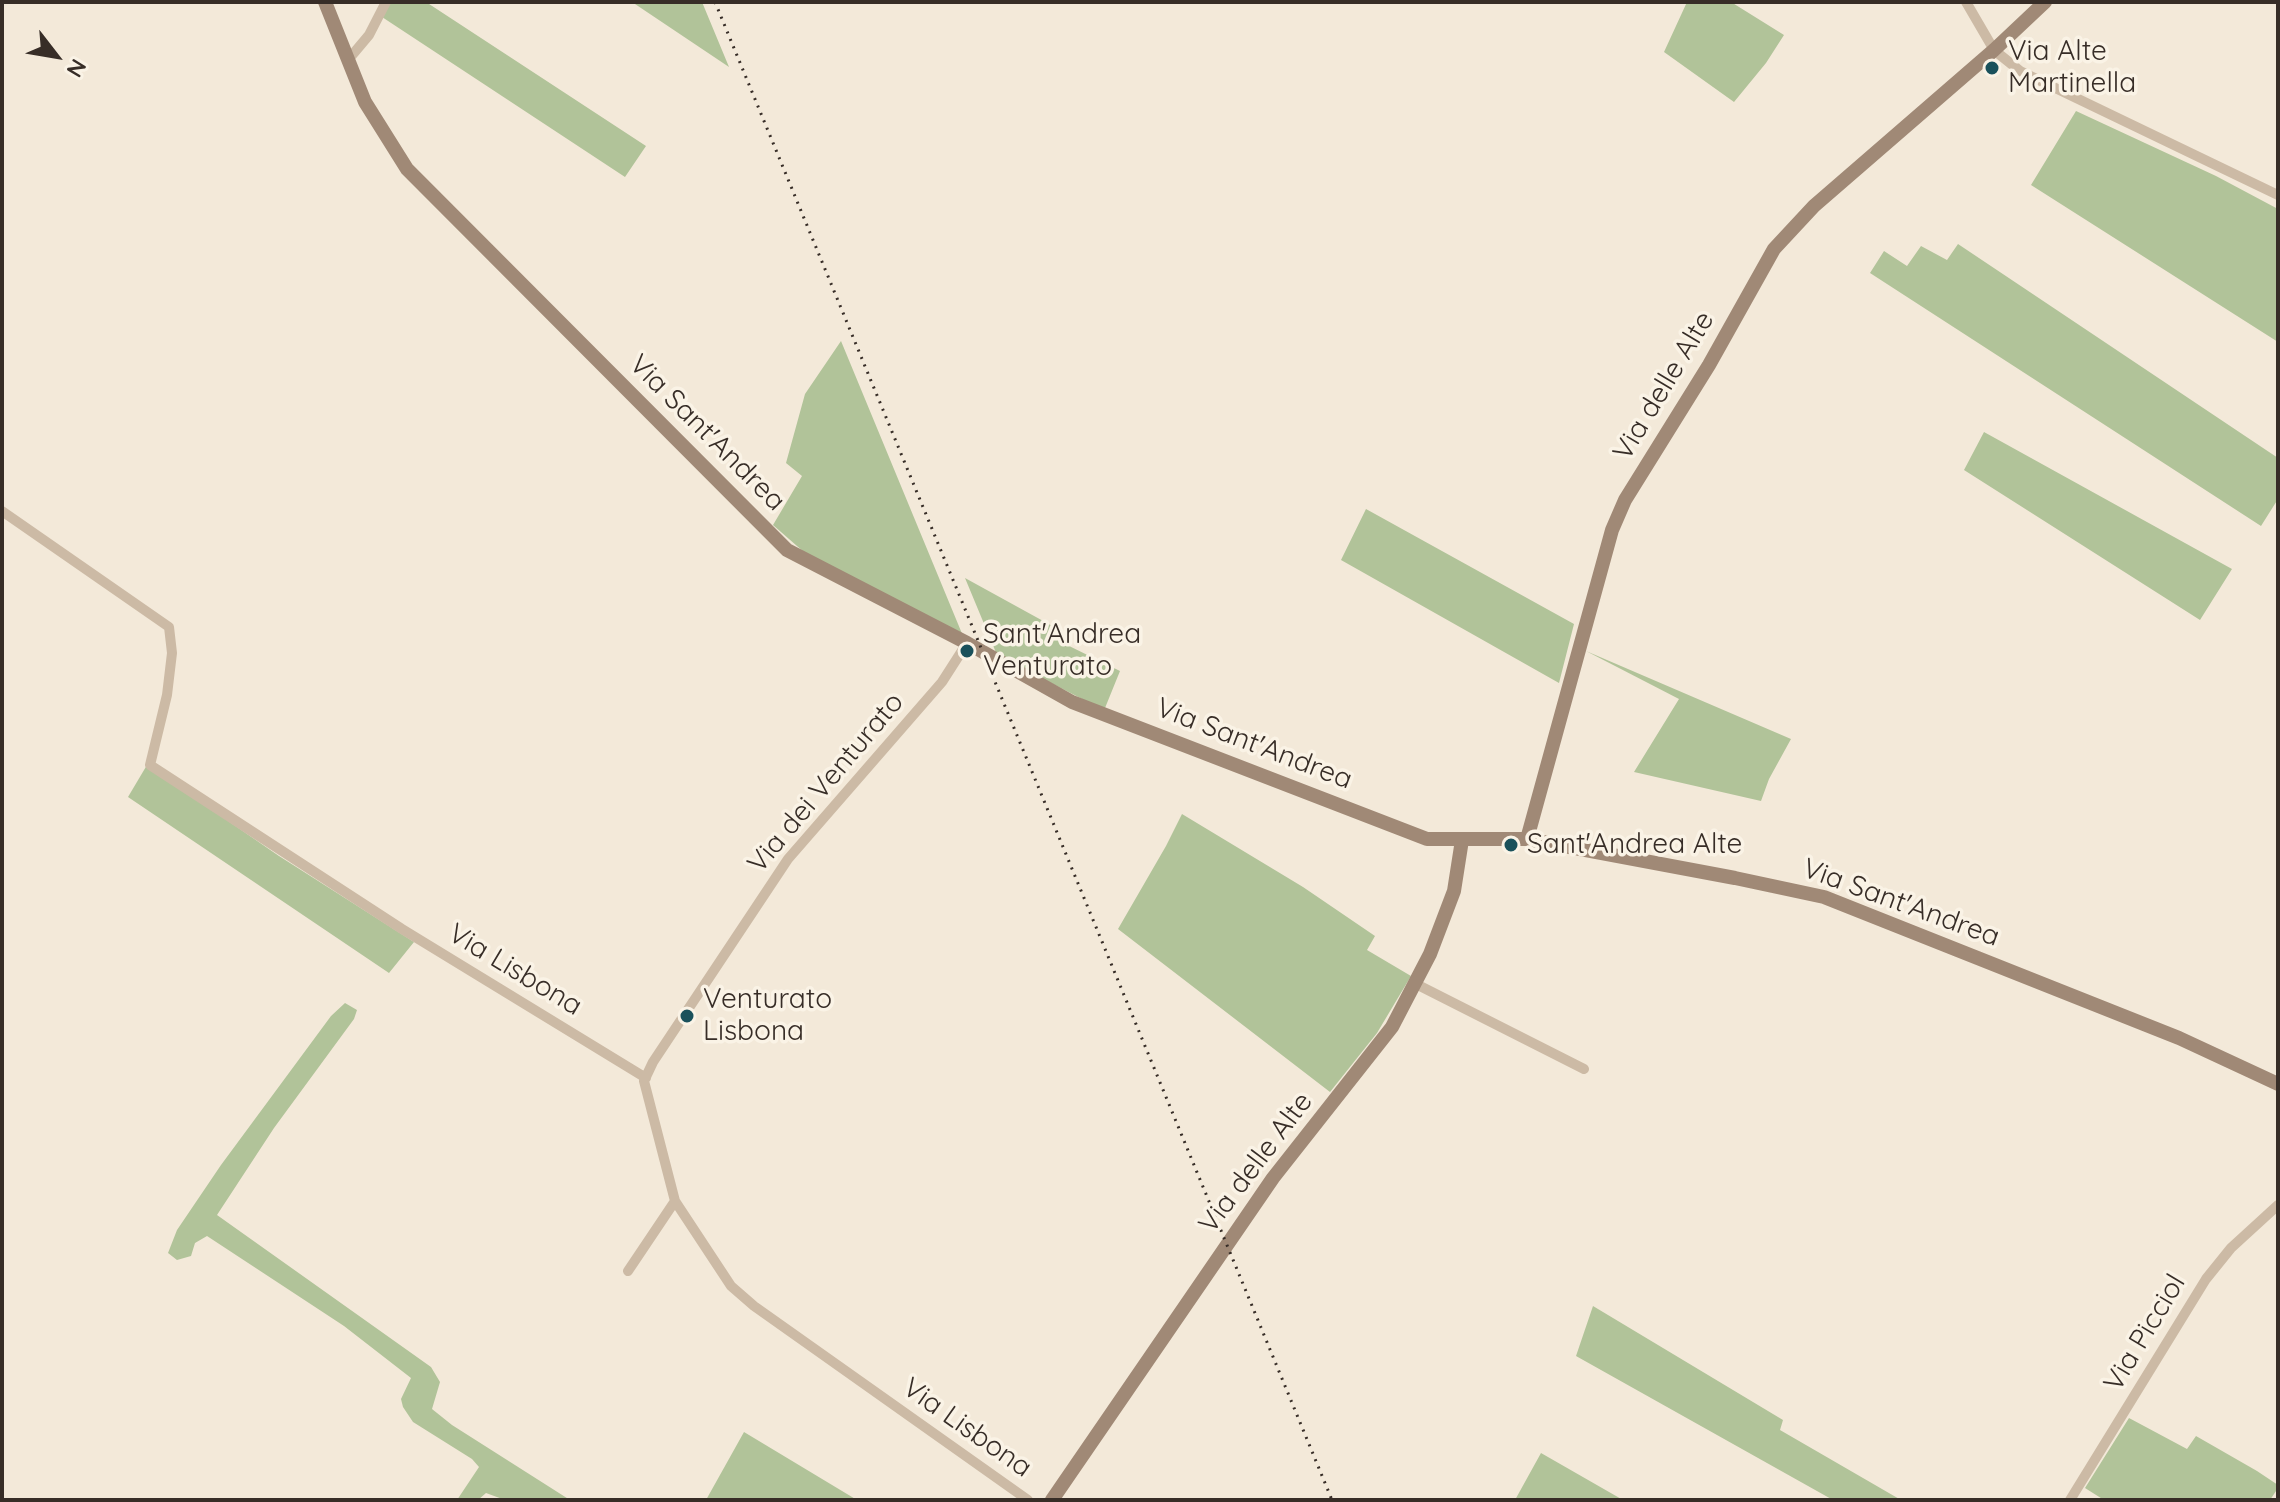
<!DOCTYPE html>
<html>
<head>
<meta charset="utf-8">
<style>
  body { margin:0 }
  #map { position:relative; width:2280px; height:1502px; overflow:hidden; background:#f3e9d9; font-family:Quicksand,sans-serif }
  canvas { display:block }
  .frame { position:absolute; inset:0; border:4px solid #372d27; pointer-events:none }
  .north { position:absolute; left:16px; top:16px; width:80px; height:80px; -webkit-text-stroke:6px #faf3e6; paint-order:stroke; rotate:121deg; font-size:22px; font-weight:700; line-height:32px; text-align:center; color:#372d27 }
  .north::after { content:''; display:block; margin:auto; width:28px; height:36px; background:#372d27; clip-path:polygon(50% 0,100% 100%,50% 72%,0 100%) }
</style>
</head>
<body>
<div id="map">
<canvas width="2280" height="1502"></canvas>
<div class="frame"></div>
<div class="north">N</div>
</div>
<script>
const ctx = document.querySelector('canvas').getContext('2d');
ctx.lineJoin = 'round';
function fill(path, color) {
  ctx.fillStyle = color;
  ctx.fill(path, 'evenodd');
}
function poly(rows) {
  const path = new Path2D();
  for (const r of rows) {
    path.moveTo(r[0], r[1]);
    for (let i = 2; i < r.length; i += 2) path.lineTo(r[i], r[i + 1]);
  }
  return path;
}
function trace(path, color, width, dash) {
  ctx.strokeStyle = color;
  ctx.lineWidth = width;
  ctx.lineCap = dash ? 'butt' : 'round';
  ctx.setLineDash(dash || []);
  ctx.stroke(path);
}
function write(font, color, halo, rows, align = 'center') {
  ctx.font = font + ' Quicksand,sans-serif';
  ctx.lineWidth = 7;
  ctx.setLineDash([]);
  ctx.textBaseline = 'middle';
  ctx.strokeStyle = halo;
  ctx.fillStyle = color;
  for (const [text, x, y, turn = 0] of rows) {
    ctx.save();
    ctx.translate(x, y);
    ctx.rotate((+turn || 0) * Math.PI / 180);
    ctx.textAlign = isNaN(turn) ? turn : align;
    if (halo) ctx.strokeText(text, 0, 0);
    ctx.fillText(text, 0, 0);
    ctx.restore();
  }
}
const green = poly([
  [390,2,426,2,646,146,625,177,382,17],
  [632,2,702,2,729,67],
  [1687,2,1731,2,1784,35,1766,63,1734,102,1664,52],
  [2076,111,2216,176,2278,209,2278,342,2031,185],
  [1958,244,2278,458,2278,499,2261,526,1870,273,1884,251,1907,266,1921,246,1947,260],
  [841,341,963,636,813,560,773,525,802,476,786,463,805,394],
  [1984,432,2232,569,2200,620,1964,470],
  [1366,509,1574,624,1559,683,1341,560],
  [965,578,1065,633,1061,642,1120,671,1105,708,1086,701,997,655],
  [1586,651,1791,739,1769,779,1761,801,1634,772,1679,699],
  [147,765,279,856,414,942,389,973,128,797],
  [1182,814,1303,887,1375,936,1367,950,1411,976,1377,1033,1330,1092,1118,929,1166,846],
  [345,1003,357,1010,354,1019,274,1128,217,1215,431,1367,440,1382,432,1409,452,1425,570,1500,505,1500,486,1493,478,1500,457,1500,479,1467,472,1459,413,1422,403,1407,401,1399,411,1378,344,1326,207,1236,195,1243,191,1256,177,1260,168,1253,177,1230,221,1165,331,1016],
  [1593,1306,1783,1420,1780,1430,1901,1500,1833,1500,1576,1356],
  [2129,1418,2187,1449,2196,1436,2257,1471,2278,1485,2278,1488,2270,1500,2104,1500,2085,1488],
  [744,1432,857,1500,706,1500],
  [1541,1453,1623,1500,1515,1500]
]);
const street = poly([
  [1966,2,1994,50,2020,71,2278,195],
  [348,60,369,35,386,2],
  [2,511,169,627,172,653,167,695,150,765,402,929,646,1078],
  [967,643,942,682,788,859,653,1062,644,1081,675,1201,731,1286,754,1306,1028,1500],
  [1416,984,1584,1069],
  [628,1271,675,1201],
  [2070,1500,2206,1279,2231,1248,2278,1205]
]);
const secondary = poly([
  [325,2,365,102,407,169,787,550,967,643,1072,702,1427,839,1527,839,1735,878,1824,897,2179,1038,2278,1084],
  [1527,839,1612,530,1625,500,1709,365,1774,249,1814,206,1994,50,2045,2],
  [1052,1500,1273,1178,1392,1027,1430,954,1454,891,1462,840]
]);
const rail = poly([
  [715,2,1332,1500]
]);
const markers = [
  [1992,68,8,"#1a515b"],
  [967,651,8,"#1a515b"],
  [1511,845,8,"#1a515b"],
  [687,1016,8,"#1a515b"]
];
const poiNames = [
  ["Via Alte",2008,52],
  ["Martinella",2008,84],
  ["Sant'Andrea",983,635],
  ["Venturato",983,667],
  ["Sant'Andrea Alte",1527,845],
  ["Venturato",703,1000],
  ["Lisbona",703,1032]
];
const streetNames = [
  ["Via delle Alte",1664,386,-59],
  ["Via Sant'Andrea",707,433,45],
  ["Via Sant'Andrea",1254,744,21],
  ["Via dei Venturato",826,783,-50],
  ["Via Sant'Andrea",1901,903,20],
  ["Via Lisbona",515,970,31],
  ["Via delle Alte",1256,1163,-53],
  ["Via Picciol",2145,1333,-59],
  ["Via Lisbona",967,1428,35]
];
fill(green, '#b1c399');
trace(street, '#ccbaa5', 10);
trace(secondary, '#a08976', 14);
trace(rail, '#372d27', 3, [2, 6]);
for (const [x, y, r, color] of markers) {
  const dot = new Path2D();
  dot.arc(x, y, r, 0, 2 * Math.PI);
  ctx.fillStyle = color;
  ctx.fill(dot);
  trace(dot, '#faf3e6', 3);
}
write('28px', '#372d27', '#faf3e6', poiNames, 'left');
write('28px', '#372d27', '#faf3e6', streetNames);
</script>
</body>
</html>
